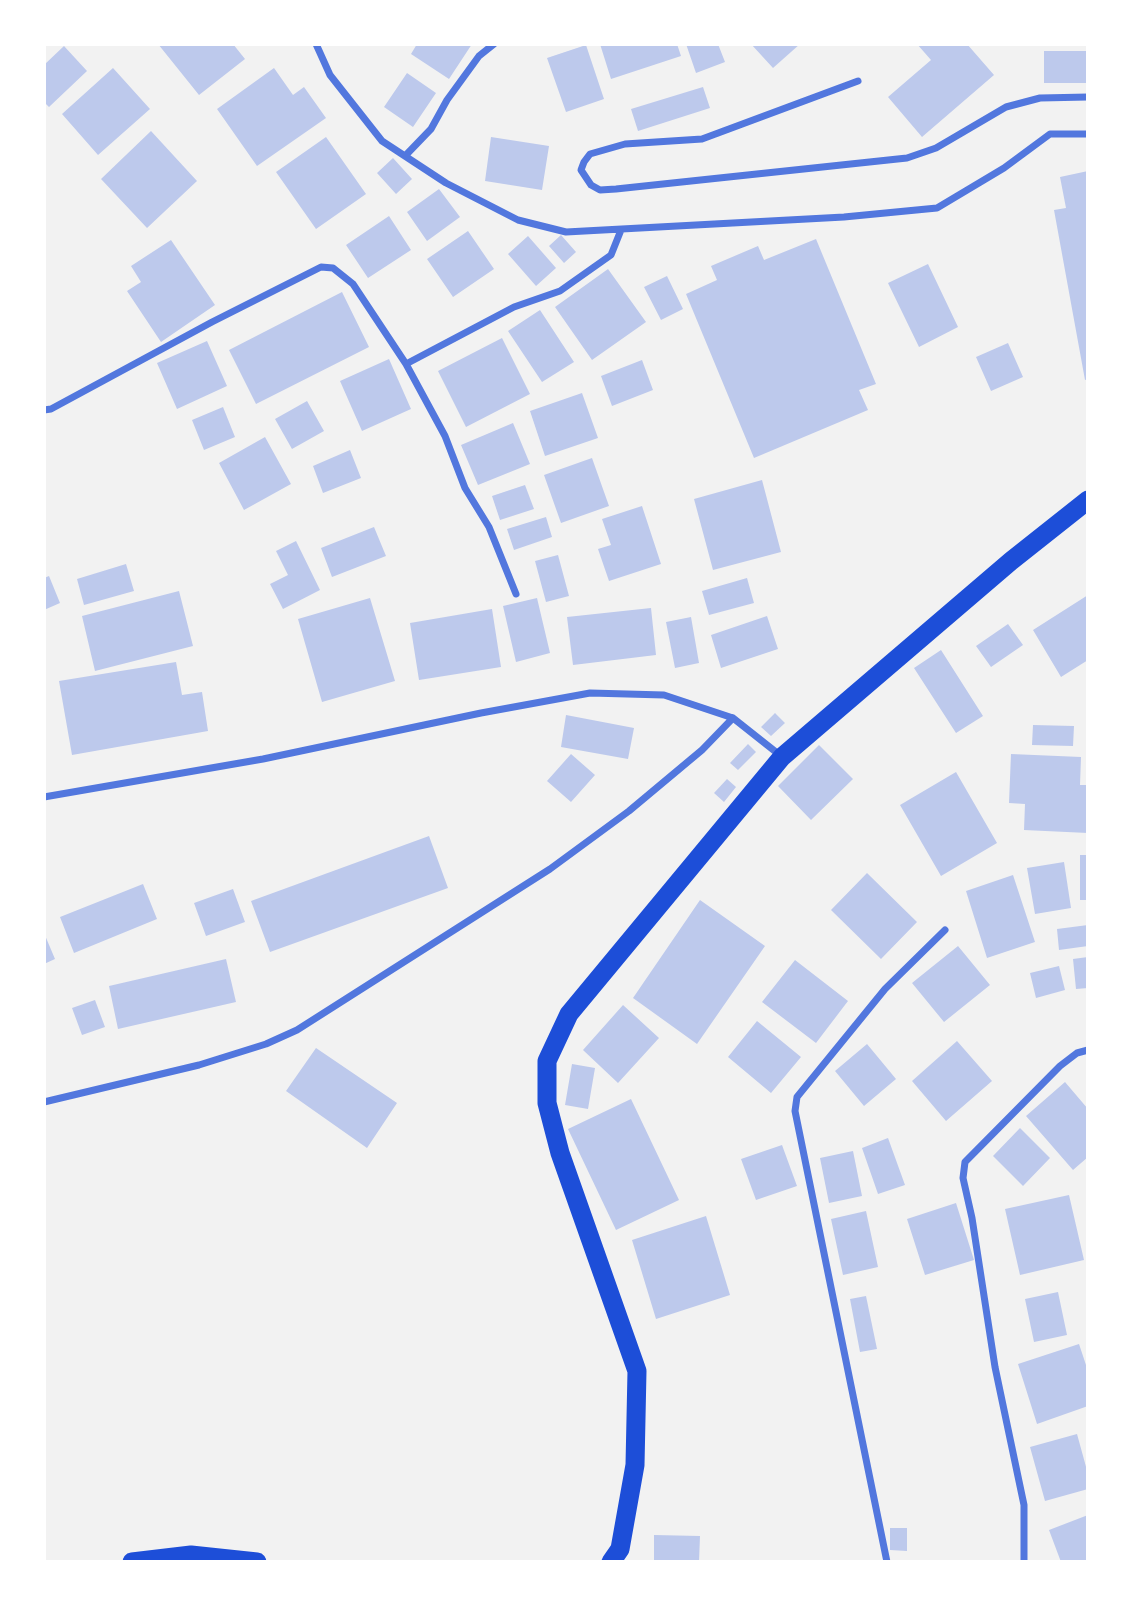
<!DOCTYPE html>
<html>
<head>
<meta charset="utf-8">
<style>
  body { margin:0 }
  #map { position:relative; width:1132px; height:1606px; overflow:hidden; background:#f2f2f2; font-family:"Open Sans",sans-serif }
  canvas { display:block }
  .frame { position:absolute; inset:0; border:46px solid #fff; pointer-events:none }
</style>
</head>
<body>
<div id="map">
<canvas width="1132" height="1606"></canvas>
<div class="frame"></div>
</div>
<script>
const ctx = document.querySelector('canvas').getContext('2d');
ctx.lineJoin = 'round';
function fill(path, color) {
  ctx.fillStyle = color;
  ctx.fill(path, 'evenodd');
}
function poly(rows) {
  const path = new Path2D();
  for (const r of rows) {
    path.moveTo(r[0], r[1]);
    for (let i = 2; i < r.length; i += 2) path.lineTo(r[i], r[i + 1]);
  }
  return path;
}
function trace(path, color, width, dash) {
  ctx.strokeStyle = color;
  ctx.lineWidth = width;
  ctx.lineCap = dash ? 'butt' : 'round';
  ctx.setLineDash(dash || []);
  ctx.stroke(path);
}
const building = poly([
  [158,44,233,44,245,59,199,95],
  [417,44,472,44,449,79,411,54],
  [600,44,677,44,681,56,611,79],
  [686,44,718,44,725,62,696,73],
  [751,44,800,44,773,68],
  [917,44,967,44,994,75,922,137,888,97,931,60],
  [586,45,604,99,566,112,547,58],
  [64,46,87,71,49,107,44,102,44,65],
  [1044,51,1088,51,1088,83,1044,83],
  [113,68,150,109,98,155,62,114],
  [274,68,293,95,304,87,326,118,257,166,217,109],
  [407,73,436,93,413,127,384,107],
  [703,87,710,108,638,131,631,109],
  [151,131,197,181,147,228,101,179],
  [326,137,366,194,316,229,276,172],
  [491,137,549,146,542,190,485,181],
  [393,158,412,179,396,194,377,173],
  [1088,171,1088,379,1085,380,1054,210,1066,208,1060,177],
  [439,189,460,217,427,241,407,212],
  [389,216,411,250,368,278,346,245],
  [468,231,494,269,453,297,427,259],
  [561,235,576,252,564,263,549,246],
  [528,236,556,268,536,286,508,254],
  [816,239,876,384,859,390,868,410,754,458,686,294,717,280,711,266,758,246,764,260],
  [171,240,215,305,161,342,127,291,141,282,131,266],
  [928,264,958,327,919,347,888,283],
  [608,269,646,322,592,360,555,307],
  [667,276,683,309,661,320,644,287],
  [342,292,369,347,256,404,229,350],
  [540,310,574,362,542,382,508,331],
  [502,338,530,394,466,427,438,371],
  [207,341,227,386,177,409,157,363],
  [1008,343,1023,377,991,391,976,357],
  [389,359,411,409,362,431,340,381],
  [642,360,653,390,612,406,601,376],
  [582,393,598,438,545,456,530,411],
  [307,401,324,431,292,449,275,419],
  [223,407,235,437,204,450,192,420],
  [513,423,530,464,478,485,461,445],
  [265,437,291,484,244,510,219,463],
  [350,450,361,478,323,493,313,466],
  [592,458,609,506,561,523,544,475],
  [762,480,781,552,713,570,694,499],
  [525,485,534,509,500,520,492,496],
  [642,506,661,564,609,581,598,549,611,545,602,519],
  [546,517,552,537,514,550,507,529],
  [374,527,386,556,332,577,321,548],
  [296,541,320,590,283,609,270,584,288,575,276,551],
  [558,555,569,596,546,602,535,561],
  [126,564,134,591,84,605,77,579],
  [49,576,60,603,44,610,44,578],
  [747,578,754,603,709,615,702,591],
  [179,591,193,646,95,671,82,616],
  [1088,595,1088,660,1061,677,1033,630],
  [370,598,395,681,322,702,298,619],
  [537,598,550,653,516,662,503,606],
  [651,608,656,655,573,665,567,617],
  [492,609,501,667,419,680,410,623],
  [767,616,778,649,721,668,711,635],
  [691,617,699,663,675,668,666,622],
  [1008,624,1023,645,991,667,976,646],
  [941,650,983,716,956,733,914,668],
  [176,662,182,695,202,692,208,731,72,755,59,681],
  [775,713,785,723,771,736,761,727],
  [566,715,634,728,628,759,561,747],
  [1033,725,1074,726,1073,746,1032,745],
  [748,744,756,752,738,770,730,763],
  [819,745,853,779,811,820,778,786],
  [571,754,595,775,571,802,547,781],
  [1011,754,1081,757,1080,785,1088,785,1088,833,1024,830,1025,804,1009,803],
  [956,772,997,843,941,876,900,805],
  [727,779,736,787,724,802,714,793],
  [429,836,448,888,270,952,251,901],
  [1080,855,1088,855,1088,900,1080,900],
  [1064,862,1071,908,1035,914,1027,868],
  [867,873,917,922,881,959,831,910],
  [1013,875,1035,942,987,958,966,891],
  [143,884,157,919,74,953,60,917],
  [233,889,245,922,206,936,194,903],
  [700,900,765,946,697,1044,633,998],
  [1088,925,1088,946,1059,950,1057,929],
  [44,933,55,959,44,964],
  [958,946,990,985,944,1022,912,983],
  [1088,957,1088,988,1076,989,1073,959],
  [226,959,236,1002,118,1029,109,986],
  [795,960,848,1001,816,1043,762,1002],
  [1059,966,1065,990,1036,998,1030,973],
  [95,1000,105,1027,82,1035,72,1008],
  [623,1005,659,1038,618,1083,583,1050],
  [757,1021,801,1057,771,1093,728,1057],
  [957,1041,992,1081,946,1121,912,1081],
  [867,1044,896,1079,864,1106,835,1071],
  [316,1048,397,1103,367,1148,286,1091],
  [572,1064,595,1068,588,1109,565,1105],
  [1065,1082,1088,1109,1088,1157,1073,1170,1026,1116],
  [631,1099,679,1200,616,1230,568,1129],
  [1020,1128,1050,1158,1023,1186,993,1156],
  [888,1138,905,1185,878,1194,862,1148],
  [782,1145,797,1186,756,1200,741,1159],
  [853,1151,862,1196,829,1203,820,1158],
  [1069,1195,1084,1260,1020,1275,1005,1209],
  [956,1203,974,1260,925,1275,907,1219],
  [866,1211,878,1267,843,1275,831,1219],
  [706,1216,730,1295,656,1319,632,1240],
  [1058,1292,1067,1335,1034,1342,1025,1299],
  [866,1296,877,1349,860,1352,850,1299],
  [1079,1344,1088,1371,1088,1406,1037,1424,1018,1364],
  [1077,1434,1088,1474,1088,1489,1045,1501,1030,1447],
  [1088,1515,1088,1562,1061,1562,1049,1530],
  [890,1528,907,1528,907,1551,890,1550],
  [654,1535,700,1536,699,1562,654,1562]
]);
const minor = poly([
  [316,44,330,75,382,141,446,183,518,220,566,232,844,217,937,208,1004,168,1050,134,1088,134],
  [858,81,702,139,625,144,590,154,584,162,581,170,591,185,600,190,616,189,907,158,936,148,1006,107,1040,98,1088,97],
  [405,156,431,129,447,100,479,56,494,44],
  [406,364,514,307,560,291,611,255,621,230],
  [44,410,51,409,212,322,321,267,333,268,353,284,406,364,445,436,465,488,489,527,516,594],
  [44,797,263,759,481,713,590,693,664,695,733,718,781,756],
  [44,1102,199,1065,266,1044,297,1030,550,869,629,811,702,750,733,718],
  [887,1562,795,1111,797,1097,885,989,945,930],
  [1024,1562,1024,1505,995,1367,972,1218,963,1178,965,1162,1060,1066,1077,1053,1088,1050]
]);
const trunk = poly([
  [132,1562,191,1555,257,1562],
  [611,1562,620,1549,635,1465,637,1371,560,1153,547,1103,547,1061,569,1014,782,757,1011,561,1088,500]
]);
fill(building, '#bdc9ec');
trace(minor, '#5277de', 7);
trace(trunk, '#1d4ed8', 19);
</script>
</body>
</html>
